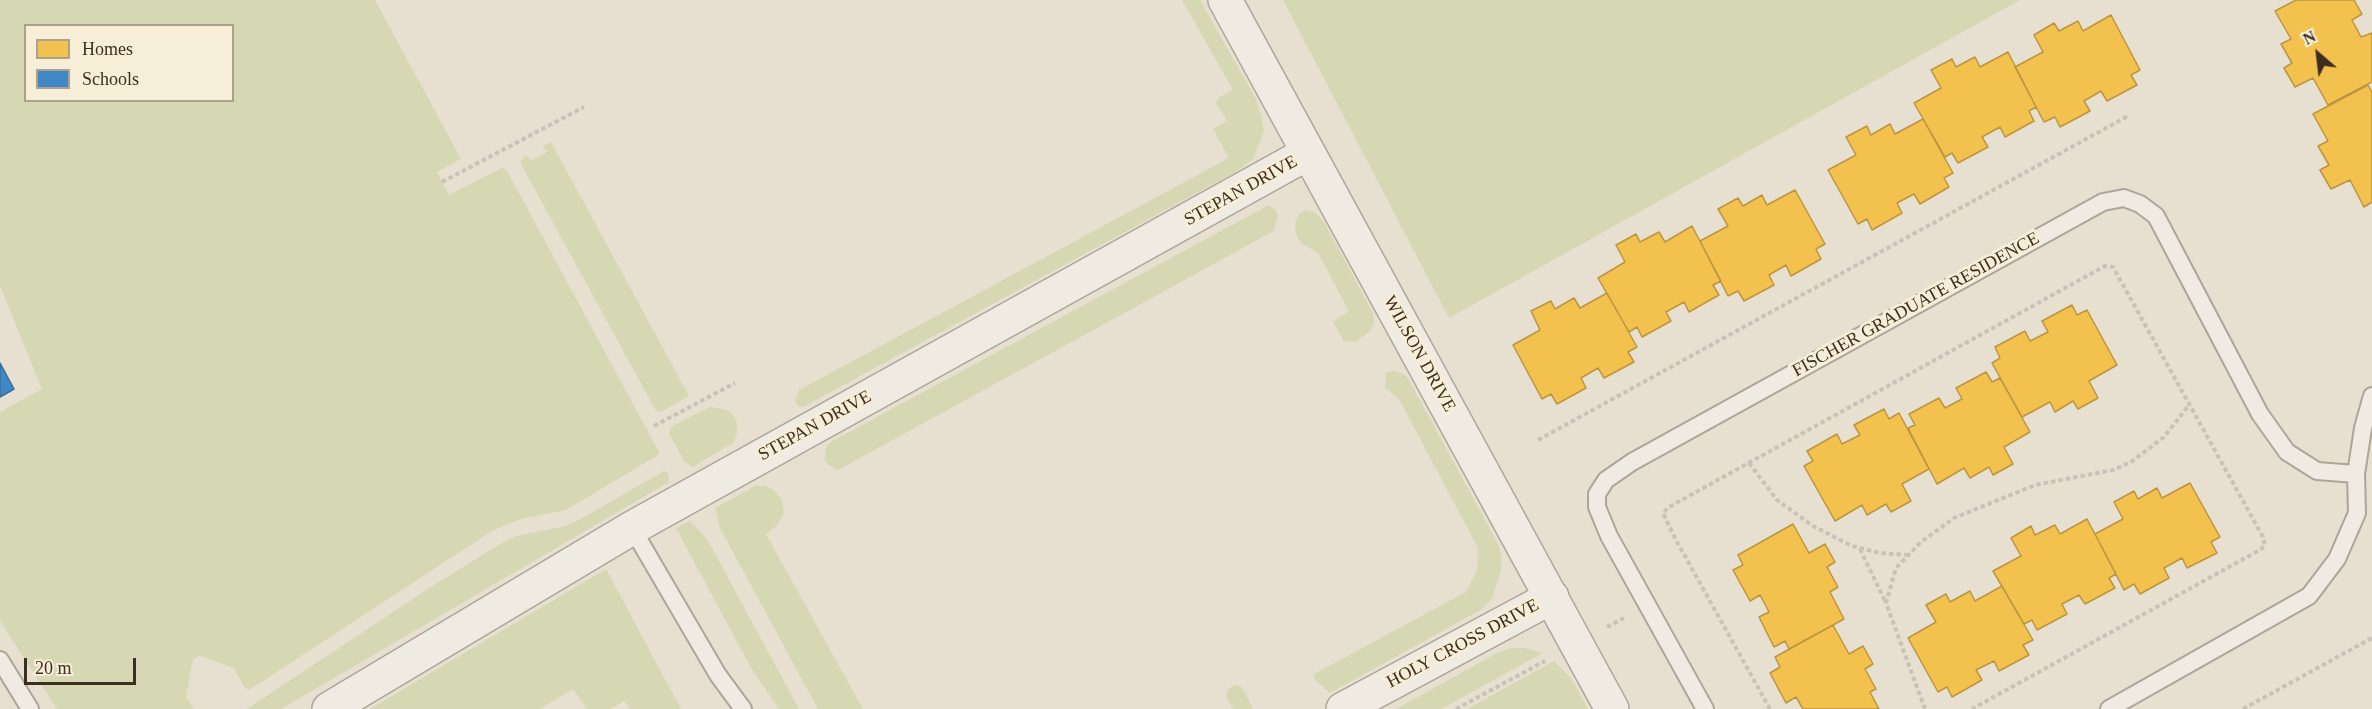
<!DOCTYPE html>
<html>
<head>
<meta charset="utf-8">
<style>
  body { margin:0 }
  #map { position:relative; width:2372px; height:709px; overflow:hidden; background:#e7e0d1; font-family:Georgia,serif }
  canvas { display:block }
  .legend { position:absolute; left:24px; top:24px; width:210px; height:78px; box-sizing:border-box; background:#f7eed8; border:2px solid #ada18e; margin:0; padding:8px 10px; list-style:none; font-size:18px; color:#3d2e20 }
  .legend li { display:flex; align-items:center; gap:12px; height:30px }
  .legend b { width:30px; border:2px solid #ada18e }
  .north { position:absolute; left:2288px; top:24px; width:60px; height:60px; -webkit-text-stroke:4px #f7eed8; paint-order:stroke; rotate:332deg; font-size:16px; font-weight:700; line-height:24px; text-align:center; color:#3d2e20 }
  .north::after { content:''; display:block; margin:auto; width:21px; height:27px; background:#3d2e20; clip-path:polygon(50% 0,100% 100%,50% 72%,0 100%) }
  .scale { position:absolute; left:24px; top:658px; width:112px; height:27px; box-sizing:border-box; border:3px solid #3d2e20; border-top:0; padding-left:8px; font-size:18px; line-height:21px; white-space:nowrap; color:#3d2e20; -webkit-text-stroke:4px #f7eed8; paint-order:stroke }
</style>
</head>
<body>
<div id="map">
<canvas width="2372" height="709"></canvas>
<ul class="legend">
<li><b style="height:16px;background:#f2c14e"></b>Homes</li>
<li><b style="height:16px;background:#3f88c5"></b>Schools</li>
</ul>
<div class="north">N</div>
<div class="scale">20 m</div>
</div>
<script>
const ctx = document.querySelector('canvas').getContext('2d');
ctx.lineJoin = 'round';
function fill(path, color) {
  ctx.fillStyle = color;
  ctx.fill(path, 'evenodd');
}
function poly(rows) {
  const path = new Path2D();
  for (const r of rows) {
    path.moveTo(r[0], r[1]);
    for (let i = 2; i < r.length; i += 2) path.lineTo(r[i], r[i + 1]);
  }
  return path;
}
function trace(path, color, width, dash) {
  ctx.strokeStyle = color;
  ctx.lineWidth = width;
  ctx.lineCap = dash ? 'butt' : 'round';
  ctx.setLineDash(dash || []);
  ctx.stroke(path);
}
function write(font, color, halo, rows, align = 'center') {
  ctx.font = font + ' Georgia,serif';
  ctx.lineWidth = 6;
  ctx.setLineDash([]);
  ctx.textBaseline = 'middle';
  ctx.strokeStyle = halo;
  ctx.fillStyle = color;
  for (const [text, x, y, turn = 0] of rows) {
    ctx.save();
    ctx.translate(x, y);
    ctx.rotate((+turn || 0) * Math.PI / 180);
    ctx.textAlign = isNaN(turn) ? turn : align;
    if (halo) ctx.strokeText(text, 0, 0);
    ctx.fillText(text, 0, 0);
    ctx.restore();
  }
}
const green = poly([
  [0,0,375,0,461,159,437,172,449,195,502,168,506,169,659,452,658,455,566,510,521,519,492,531,249,690,245,688,234,668,200,656,193,659,186,697,194,709,57,709,0,621,0,412,42,389,0,286],
  [26,26,232,26,232,100,26,100],
  [1182,0,1200,0,1256,99,1261,115,1264,131,1253,159,1239,170,805,406,800,407,795,402,799,390,1229,158,1213,129,1227,121,1216,103,1218,98,1233,90],
  [1283,0,2020,0,1449,318],
  [551,142,689,396,661,412,656,411,521,164,521,160,527,155,530,161,547,152,543,146],
  [1269,205,1275,209,1278,216,1274,231,838,470,830,466,825,460,825,451,829,443],
  [1305,210,1313,212,1323,220,1373,313,1374,322,1371,330,1356,342,1344,341,1333,322,1349,311,1318,253,1302,244,1296,235,1295,224,1298,215],
  [1393,371,1402,373,1408,378,1498,544,1501,556,1501,570,1492,599,1482,609,1330,693,1315,680,1314,674,1466,592,1477,570,1478,548,1399,399,1385,388,1386,372],
  [710,407,727,410,733,415,737,423,737,434,733,443,693,467,685,462,669,434,672,426],
  [664,471,668,472,669,482,281,709,247,709,437,583,502,543,516,536,566,526,579,520],
  [755,486,766,486,775,491,782,500,784,512,777,526,766,534,863,709,818,709,720,528,715,508],
  [690,521,707,539,799,709,779,709,751,668,676,528],
  [606,569,681,709,630,709,624,701,610,709,587,709,573,689,540,709,370,709],
  [1512,648,1524,648,1543,653,1441,709,1396,709,1499,652],
  [1554,661,1571,678,1588,709,1467,709],
  [1236,685,1242,687,1253,709,1233,709,1226,696,1229,688]
]);
const homes = poly([
  [2296,0,2354,0,2362,14,2352,20,2361,37,2372,33,2372,82,2328,105,2313,78,2295,87,2284,68,2292,63,2281,44,2291,39,2275,11,2296,0],
  [2111,15,2140,70,2131,75,2137,85,2107,101,2101,91,2084,101,2090,111,2060,127,2055,117,2044,122,2015,67,2043,52,2034,35,2054,23,2059,31,2078,21,2083,31,2111,15],
  [2008,52,2036,107,2029,111,2034,121,2005,137,2000,127,1982,137,1988,147,1958,163,1952,153,1945,157,1914,103,1941,88,1931,70,1952,59,1956,67,1975,57,1980,67,2008,52],
  [2368,85,2372,92,2372,202,2364,207,2350,180,2331,189,2320,170,2329,165,2318,146,2328,141,2313,114,2368,85],
  [1923,119,1953,173,1944,178,1949,187,1920,204,1914,194,1897,203,1902,213,1872,230,1867,219,1858,224,1828,170,1856,155,1846,137,1867,126,1871,135,1890,124,1895,134,1923,119],
  [1795,190,1825,244,1816,249,1821,259,1791,276,1786,265,1769,275,1774,285,1744,301,1738,291,1728,296,1700,241,1728,226,1718,209,1738,198,1743,206,1762,195,1767,205,1795,190],
  [1692,226,1721,281,1713,285,1719,295,1689,312,1684,302,1666,312,1671,321,1642,337,1637,327,1629,332,1598,278,1625,262,1616,245,1636,234,1640,242,1659,232,1665,242,1692,226],
  [1607,293,1637,347,1628,352,1634,362,1604,378,1598,368,1581,378,1586,388,1557,404,1551,394,1542,399,1513,345,1540,330,1531,311,1551,301,1555,309,1574,298,1580,308,1607,293],
  [2072,305,2077,315,2087,310,2117,365,2089,381,2098,398,2078,409,2073,401,2055,412,2050,402,2022,417,1992,363,2000,358,1995,347,2025,331,2030,341,2048,332,2042,321,2072,305],
  [1986,372,1992,382,2000,378,2030,432,2004,447,2013,464,1993,475,1989,467,1970,478,1964,468,1937,484,1908,428,1915,425,1909,414,1939,398,1945,408,1962,399,1956,388,1986,372],
  [1884,409,1889,419,1899,413,1929,469,1902,484,1911,501,1891,512,1886,504,1867,515,1862,505,1835,521,1804,466,1813,461,1807,451,1837,434,1842,444,1860,435,1854,425,1884,409],
  [2190,483,2220,537,2211,542,2217,553,2187,568,2182,558,2164,568,2169,578,2140,594,2134,584,2124,590,2095,534,2123,519,2114,502,2134,491,2138,499,2157,488,2162,498,2190,483],
  [2087,519,2116,574,2109,578,2115,588,2085,604,2079,595,2062,604,2067,614,2037,630,2032,620,2024,624,1993,571,2021,556,2011,538,2031,526,2035,535,2055,525,2060,534,2087,519],
  [1793,524,1809,553,1825,544,1835,562,1827,567,1838,587,1830,592,1844,619,1789,649,1785,641,1774,647,1759,617,1769,612,1760,595,1750,601,1733,570,1743,565,1738,555,1793,524],
  [2002,586,2033,640,2023,645,2029,655,1999,671,1994,661,1976,670,1982,680,1952,697,1947,687,1938,692,1908,638,1936,622,1926,605,1946,594,1950,602,1970,591,1975,601,2002,586],
  [1833,625,1849,654,1863,646,1873,664,1865,669,1876,689,1870,692,1879,709,1803,709,1796,697,1786,703,1770,673,1780,667,1775,657,1833,625]
]);
const schools = poly([
  [0,363,14,389,0,397,0,363]
]);
const path = poly([
  [442,182,584,107],
  [654,426,735,383],
  [1538,440,2128,116],
  [1749,463,1777,500,1813,526,1852,546,1880,553,1908,555],
  [1860,549,1885,601],
  [1607,627,1624,618],
  [1456,709,1545,661],
  [1770,709,1676,540,1663,513,1669,507,2105,266,2113,267,2263,537,2265,546,2258,551,1972,709],
  [1925,709,1886,603,1896,568,1921,542,1954,518,2035,485,2113,470,2131,462,2164,437,2189,405],
  [2243,709,2372,638]
]);
const lane = poly([
  [632,528,718,675,743,709],
  [0,660,30,709],
  [1705,709,1609,536,1597,507,1597,494,1606,480,1632,462,2103,202,2124,198,2140,204,2156,216,2260,414,2287,452,2317,471,2356,474],
  [2109,709,2309,596,2337,559,2357,513,2356,474,2363,428,2372,396]
]);
const street = poly([
  [1225,0,1612,709],
  [329,709,632,528,1308,153],
  [1343,709,1552,597]
]);
const streetNames = [
  ["STEPAN DRIVE",1241,191,-29],
  ["FISCHER GRADUATE RESIDENCE",1916,305,-29],
  ["WILSON DRIVE",1419,354,61],
  ["STEPAN DRIVE",815,426,-29],
  ["HOLY CROSS DRIVE",1463,644,-28]
];
fill(green, '#d6d7b3');
fill(homes, '#f2c14e');
trace(homes, '#bc9540', 1.5);
fill(schools, '#3f88c5');
trace(schools, '#3e6d94', 1.5);
trace(lane, '#ada599', 20);
trace(street, '#ada599', 36);
trace(path, '#c8c2b9', 4, [4.5, 3]);
trace(lane, '#efebe3', 16);
trace(street, '#efebe3', 33);
write('18px', '#3d2e20', '#f7eed8', streetNames);
</script>
</body>
</html>
